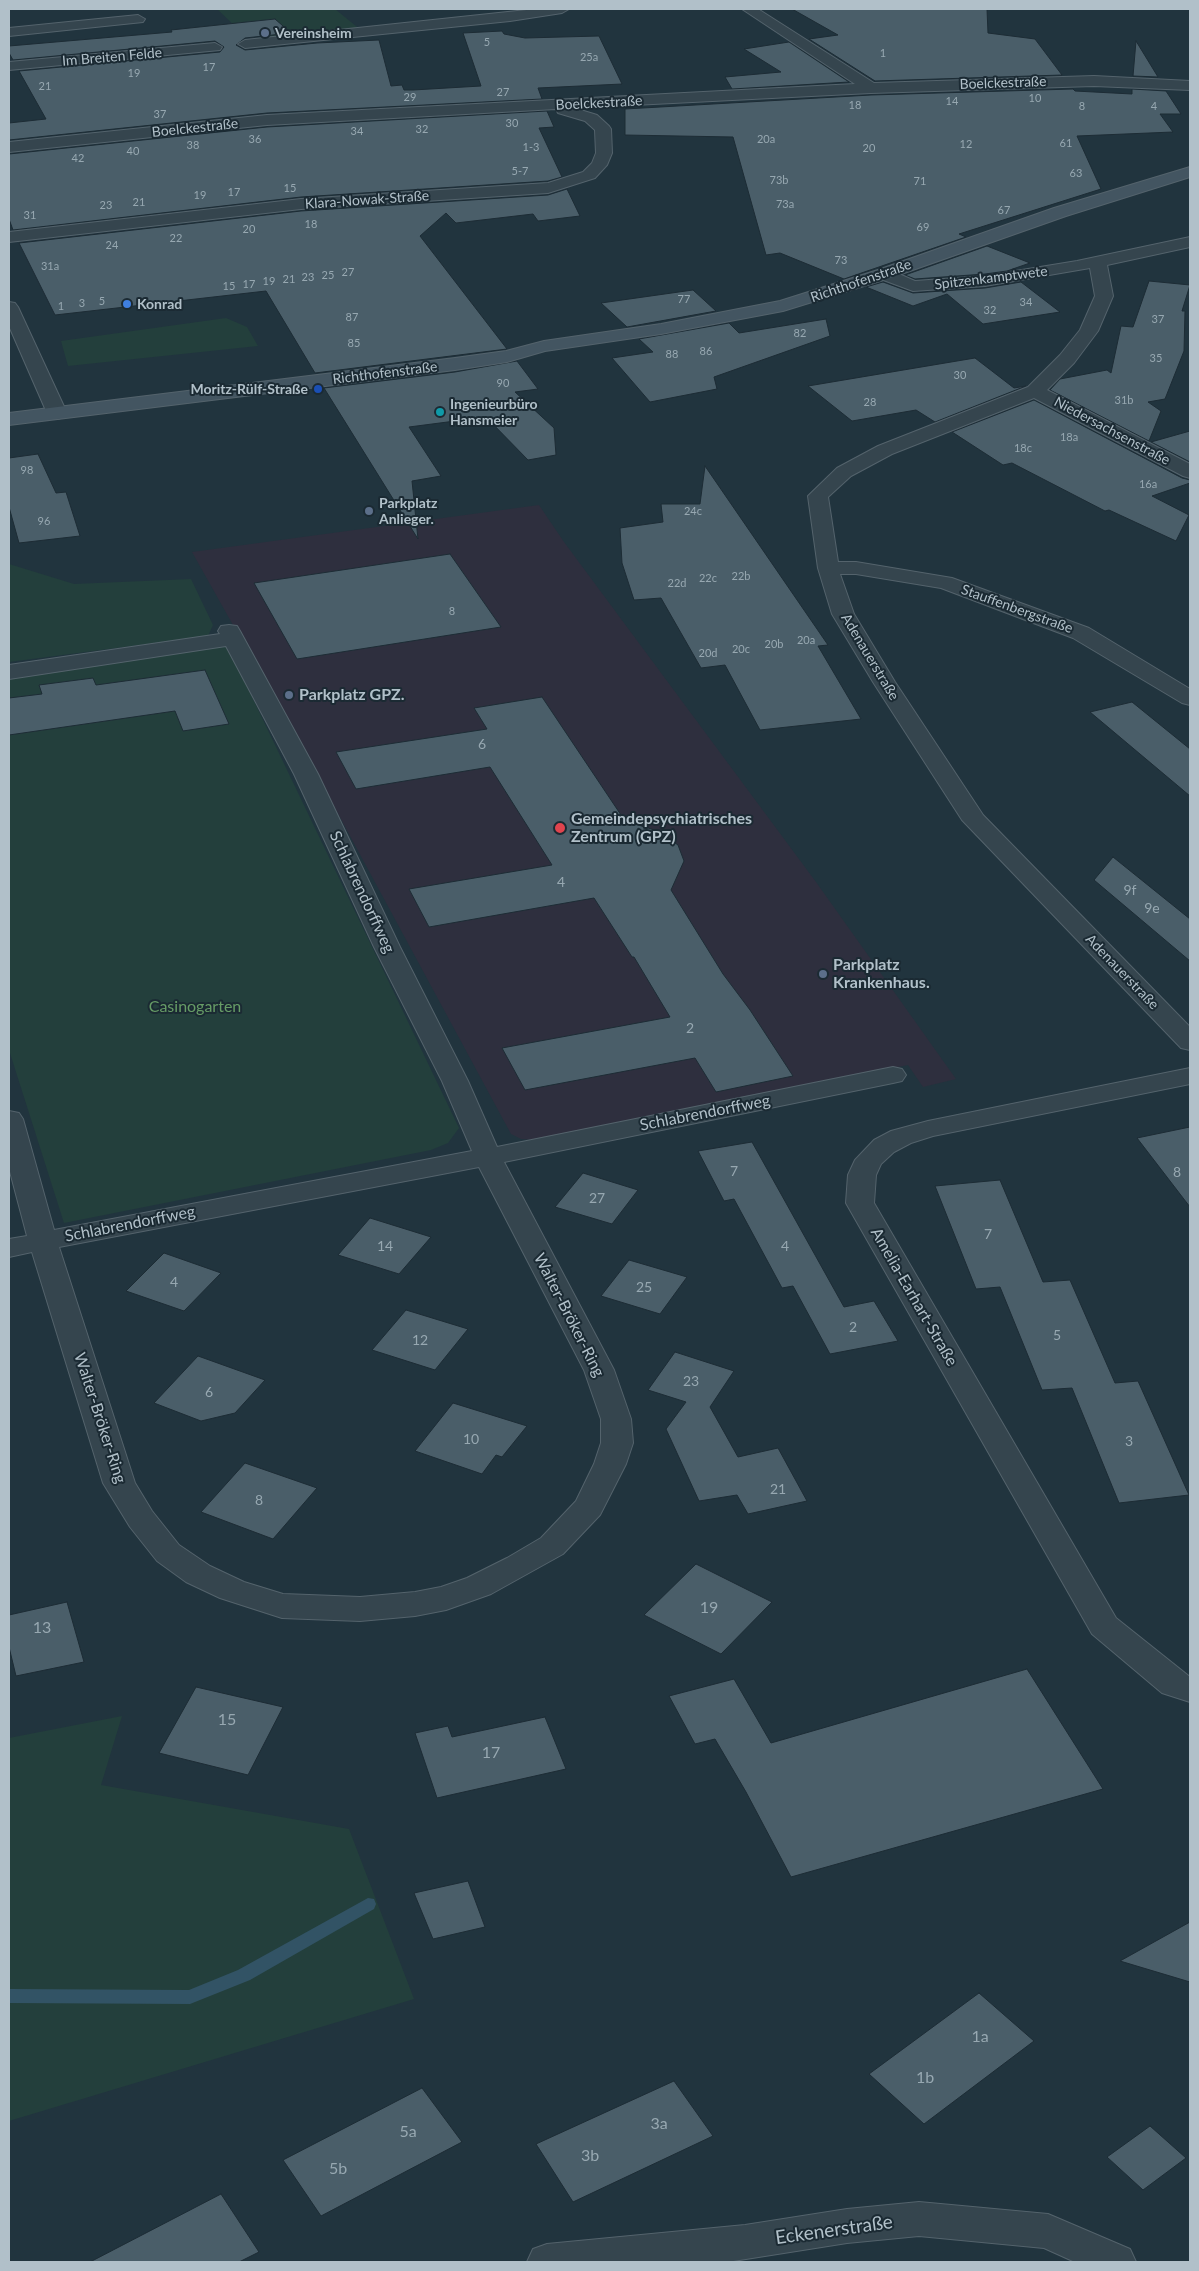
<!DOCTYPE html>
<html>
<head>
<meta charset="utf-8">
<style>
  body { margin:0 }
  #map { position:relative; width:1199px; height:2271px; overflow:hidden; background:#21343e; font-family:Lato,sans-serif }
  canvas { display:block }
  .frame { position:absolute; inset:0; border:10px solid #b1c0c9; pointer-events:none }
</style>
</head>
<body>
<div id="map">
<canvas width="1199" height="2271"></canvas>
<div class="frame"></div>
</div>
<script>
const ctx = document.querySelector('canvas').getContext('2d');
ctx.lineJoin = 'round';
function fill(path, color) {
  ctx.fillStyle = color;
  ctx.fill(path, 'evenodd');
}
function poly(rows) {
  const path = new Path2D();
  for (const r of rows) {
    path.moveTo(r[0], r[1]);
    for (let i = 2; i < r.length; i += 2) path.lineTo(r[i], r[i + 1]);
  }
  return path;
}
function trace(path, color, width, dash) {
  ctx.strokeStyle = color;
  ctx.lineWidth = width;
  ctx.lineCap = dash ? 'butt' : 'round';
  ctx.setLineDash(dash || []);
  ctx.stroke(path);
}
function write(font, color, halo, rows, align = 'center') {
  ctx.font = font + ' Lato,sans-serif';
  ctx.lineWidth = 4;
  ctx.setLineDash([]);
  ctx.textBaseline = 'middle';
  ctx.strokeStyle = halo;
  ctx.fillStyle = color;
  for (const [text, x, y, turn = 0] of rows) {
    ctx.save();
    ctx.translate(x, y);
    ctx.rotate((+turn || 0) * Math.PI / 180);
    ctx.textAlign = isNaN(turn) ? turn : align;
    if (halo) ctx.strokeText(text, 0, 0);
    ctx.fillText(text, 0, 0);
    ctx.restore();
  }
}
const medical = poly([
  [539,505,564,542,816,882,956,1079,923,1087,908,1065,536,1140,521,1139,511,1134,316,773,192,552]
]);
const green = poly([
  [217,9,335,9,362,31,274,39,239,30],
  [226,318,247,327,258,346,68,366,61,341],
  [9,564,74,584,191,579,213,625,208,636,9,662],
  [227,645,459,1128,448,1143,431,1150,64,1223,9,1050,9,678],
  [122,1716,101,1785,349,1829,414,1999,9,2121,9,1738]
]);
const stream = poly([
  [368,1898,374,1899,376,1904,374,1909,250,1980,190,2004,9,2003,9,1989,189,1990,238,1970,368,1898]
]);
const building = poly([
  [792,9,987,9,988,33,1035,39,1062,75,875,81,809,39,838,35,792,9],
  [275,19,291,33,245,38,236,45,245,50,317,43,379,40,391,86,402,85,404,90,413,90,481,86,463,33,502,31,504,34,525,38,599,36,622,84,538,88,542,99,267,113,9,140,9,123,46,119,19,71,220,52,224,47,215,41,13,60,9,53,9,46,172,32,171,30,275,19],
  [1136,41,1158,77,1133,76,1136,41],
  [789,42,849,82,732,89,725,77,781,72,744,49,789,42],
  [1073,89,1075,91,1132,94,1132,89,1166,91,1181,114,1160,114,1173,132,1077,136,1101,189,959,234,966,237,844,279,780,253,766,255,733,137,625,135,625,109,871,95,1073,89],
  [547,111,554,127,539,128,562,177,548,181,301,197,13,230,9,219,9,154,267,127,547,111],
  [567,189,580,216,538,221,533,214,456,223,446,213,420,236,507,349,315,373,266,291,55,315,19,243,301,211,548,195,567,189],
  [987,246,1030,263,1007,271,985,274,915,279,905,275,987,246],
  [1149,281,1190,285,1182,311,1185,311,1184,351,1165,399,1148,402,1161,411,1149,441,1050,390,1060,379,1107,370,1111,373,1121,326,1133,327,1149,281],
  [883,282,913,293,985,288,1021,282,1060,312,983,324,947,294,913,306,866,287,883,282],
  [693,290,716,311,627,327,601,303,693,290],
  [826,319,830,336,714,377,717,389,650,402,612,358,653,352,639,339,729,323,739,333,826,319],
  [975,358,1014,388,1026,386,935,422,916,410,852,421,808,386,975,358],
  [517,361,538,389,515,392,554,428,556,455,528,460,486,417,409,427,441,476,412,481,418,539,324,388,455,372,517,361],
  [1034,400,1182,478,1190,480,1190,483,1152,496,1189,515,1176,541,1109,510,1105,511,1012,463,1003,465,952,432,1034,400],
  [1190,431,1190,462,1151,442,1190,431],
  [38,454,56,493,66,492,80,536,19,543,9,507,9,458,38,454],
  [705,466,828,645,818,646,861,719,760,730,725,665,701,668,661,598,634,600,622,563,620,528,663,522,661,504,700,504,705,466],
  [450,554,501,627,297,659,254,583,450,554],
  [205,670,229,724,183,731,175,711,9,735,9,698,42,694,39,685,93,678,96,685,205,670],
  [542,697,625,821,658,831,678,845,684,861,671,890,723,974,750,1010,793,1076,716,1092,695,1058,525,1090,502,1048,670,1017,634,957,632,957,594,898,429,927,409,889,552,865,490,767,356,789,336,752,487,729,474,708,542,697],
  [1132,702,1190,749,1190,796,1090,712,1132,702],
  [1113,857,1190,919,1190,961,1094,880,1113,857],
  [1190,1127,1190,1207,1137,1138,1190,1127],
  [752,1142,844,1307,874,1301,898,1341,830,1354,793,1286,782,1288,734,1199,724,1201,698,1151,752,1142],
  [583,1173,638,1190,612,1224,555,1207,583,1173],
  [1000,1180,1043,1282,1070,1280,1115,1383,1138,1381,1189,1495,1119,1503,1072,1388,1042,1390,1000,1287,976,1289,935,1186,1000,1180],
  [370,1218,431,1237,399,1274,338,1255,370,1218],
  [164,1253,221,1273,184,1311,126,1291,164,1253],
  [629,1260,687,1277,660,1314,601,1296,629,1260],
  [406,1310,468,1329,435,1370,372,1350,406,1310],
  [675,1352,734,1371,710,1407,738,1457,778,1448,807,1501,748,1514,737,1495,699,1501,666,1429,686,1402,648,1390,675,1352],
  [198,1356,265,1380,235,1413,201,1421,154,1403,198,1356],
  [453,1403,527,1426,502,1457,496,1455,482,1474,415,1451,453,1403],
  [245,1463,317,1488,273,1539,201,1512,245,1463],
  [696,1564,772,1602,721,1654,644,1615,696,1564],
  [67,1602,84,1662,16,1676,9,1647,9,1615,67,1602],
  [1027,1669,1103,1789,791,1877,746,1792,715,1739,695,1744,669,1696,734,1679,771,1743,1027,1669],
  [196,1687,283,1707,248,1775,159,1753,196,1687],
  [545,1717,566,1769,437,1798,415,1733,448,1726,452,1737,545,1717],
  [468,1881,485,1927,433,1939,414,1893,468,1881],
  [1190,1922,1190,1982,1120,1961,1190,1922],
  [979,1993,1034,2041,924,2124,869,2074,979,1993],
  [674,2081,713,2136,573,2202,536,2144,674,2081],
  [422,2088,462,2142,321,2216,283,2160,422,2088],
  [1150,2126,1186,2158,1143,2190,1107,2157,1150,2126],
  [221,2194,259,2252,239,2262,90,2262,221,2194]
]);
const street = poly([
  [536,9,569,9,562,13,510,21,245,48,238,44,245,40,536,9],
  [742,9,758,9,874,83,1094,76,1190,81,1190,90,1094,86,871,93,574,108,597,115,609,126,611,129,612,153,607,165,595,178,548,193,301,209,9,242,9,232,301,199,548,183,583,172,592,163,596,153,595,130,585,121,558,113,556,109,267,125,9,152,9,142,267,115,855,84,742,9],
  [138,15,145,19,143,22,9,36,9,28,138,15],
  [215,43,222,47,220,50,9,70,9,62,215,43],
  [1190,237,1190,247,1107,265,1113,296,1098,331,1074,363,1047,390,1190,464,1190,478,1183,476,1034,398,892,454,851,476,828,497,838,562,856,562,952,578,1089,628,1190,689,1190,705,1182,703,1073,638,941,588,856,574,840,574,854,614,895,682,983,815,1190,1027,1190,1050,1181,1048,962,820,873,682,832,614,818,568,808,496,837,468,878,446,1028,387,1060,355,1080,330,1095,296,1090,268,985,286,913,291,878,278,875,274,878,270,890,270,915,281,985,276,1077,261,1190,237],
  [9,302,15,303,18,307,67,413,64,417,57,419,50,417,47,413,9,326,9,302],
  [229,625,237,626,240,631,318,774,400,947,468,1081,497,1147,893,1067,902,1069,906,1075,902,1081,893,1083,504,1162,614,1370,631,1419,633,1443,626,1464,600,1515,563,1554,491,1594,446,1610,415,1616,360,1621,282,1618,220,1598,186,1582,157,1561,130,1527,103,1483,32,1252,9,1257,9,1239,27,1236,9,1168,9,1111,19,1113,23,1119,54,1230,472,1151,442,1081,374,947,294,774,226,646,9,679,9,665,220,634,218,631,221,626,229,625],
  [479,1167,584,1370,601,1419,601,1443,594,1464,576,1501,541,1538,507,1558,467,1578,441,1587,415,1592,360,1597,283,1594,244,1582,210,1566,179,1545,152,1511,135,1483,59,1247,479,1167],
  [1190,1068,1190,1084,933,1136,911,1143,894,1152,881,1164,876,1175,874,1203,1116,1618,1190,1677,1190,1702,1162,1693,1092,1634,846,1203,848,1175,855,1160,874,1140,891,1131,928,1121,1190,1068],
  [919,2202,1048,2214,1130,2249,1136,2262,1075,2262,1044,2248,919,2236,847,2243,727,2262,527,2262,533,2249,547,2244,745,2225,847,2209,919,2202]
]);
const secondary = poly([
  [1190,167,1190,177,1066,216,890,278,783,311,661,334,545,351,507,362,455,370,9,425,9,413,455,358,506,351,544,341,661,324,780,301,878,270,1054,208,1190,167]
]);
const markers = [
  [265,33,5,"#5c6f8a"],
  [127,304,5,"#3f7fe0"],
  [318,389,5,"#1a4fb4"],
  [440,412,5,"#0f9aa8"],
  [369,511,5,"#5c6f8a"],
  [289,695,5,"#5c6f8a"],
  [560,828,6,"#e0444e"],
  [823,974,5,"#5c6f8a"]
];
const farNumbernames = [
  ["5",487,42],
  ["1",883,53],
  ["25a",589,57],
  ["17",209,67],
  ["19",134,73],
  ["21",45,86],
  ["27",503,92],
  ["29",410,97],
  ["10",1035,98],
  ["14",952,101],
  ["18",855,105],
  ["8",1082,106],
  ["4",1154,106],
  ["37",160,114],
  ["30",512,123],
  ["32",422,129],
  ["34",357,131],
  ["36",255,139],
  ["20a",766,139],
  ["61",1066,143],
  ["12",966,144],
  ["38",193,145],
  ["1-3",531,147],
  ["20",869,148],
  ["40",133,151],
  ["42",78,158],
  ["5-7",520,171],
  ["63",1076,173],
  ["73b",779,180],
  ["71",920,181],
  ["15",290,188],
  ["17",234,192],
  ["19",200,195],
  ["21",139,202],
  ["73a",785,204],
  ["23",106,205],
  ["67",1004,210],
  ["31",30,215],
  ["18",311,224],
  ["69",923,227],
  ["20",249,229],
  ["22",176,238],
  ["24",112,245],
  ["73",841,260],
  ["31a",50,266],
  ["27",348,272],
  ["25",328,275],
  ["23",308,277],
  ["21",289,279],
  ["19",269,281],
  ["17",249,284],
  ["15",229,286],
  ["77",684,299],
  ["5",102,301],
  ["34",1026,302],
  ["3",82,303],
  ["1",61,306],
  ["32",990,310],
  ["87",352,317],
  ["37",1158,319],
  ["82",800,333],
  ["85",354,343],
  ["86",706,351],
  ["88",672,354],
  ["35",1156,358],
  ["30",960,375],
  ["90",503,383],
  ["31b",1124,400],
  ["28",870,402],
  ["18a",1069,437],
  ["18c",1023,448],
  ["98",27,470],
  ["16a",1148,484],
  ["24c",693,511],
  ["96",44,521],
  ["22b",741,576],
  ["22c",708,578],
  ["22d",677,583],
  ["8",452,611],
  ["20a",806,640],
  ["20b",774,644],
  ["20c",741,649],
  ["20d",708,653]
];
const farPoinames = [
  ["Vereinsheim",275,33],
  ["Konrad",137,304],
  ["Moritz-Rülf-Straße",308,389,"right"],
  ["Ingenieurbüro",450,404],
  ["Hansmeier",450,420],
  ["Parkplatz",379,503],
  ["Anlieger.",379,519]
];
const farStreetnames = [
  ["Im Breiten Felde",112,57,-5],
  ["Boelckestraße",1003,83,-2],
  ["Boelckestraße",599,103,-3],
  ["Boelckestraße",195,128,-6],
  ["Klara-Nowak-Straße",367,200,-4],
  ["Spitzenkamptwete",991,278,-7],
  ["Richthofenstraße",861,281,-19],
  ["Richthofenstraße",385,373,-7],
  ["Niedersachsenstraße",1112,431,28],
  ["Stauffenbergstraße",1017,609,20],
  ["Adenauerstraße",870,657,59],
  ["Adenauerstraße",1122,972,46]
];
const numberNames = [
  ["6",482,744],
  ["4",561,882],
  ["9f",1130,890],
  ["9e",1152,908],
  ["2",690,1028],
  ["7",734,1171],
  ["8",1177,1172],
  ["27",597,1198],
  ["7",988,1234],
  ["14",385,1246],
  ["4",785,1246],
  ["4",174,1282],
  ["25",644,1287],
  ["2",853,1327],
  ["5",1057,1335],
  ["12",420,1340],
  ["23",691,1381],
  ["6",209,1392],
  ["10",471,1439],
  ["3",1129,1441],
  ["21",778,1489],
  ["8",259,1500]
];
const poiNames = [
  ["Parkplatz GPZ.",299,695],
  ["Gemeindepsychiatrisches",571,819],
  ["Zentrum (GPZ)",571,837],
  ["Parkplatz",833,965],
  ["Krankenhaus.",833,983]
];
const streetNames = [
  ["Schlabrendorffweg",362,892,65],
  ["Schlabrendorffweg",705,1113,-11],
  ["Schlabrendorffweg",130,1224,-11],
  ["Amelia-Earhart-Straße",914,1297,60],
  ["Walter-Bröker-Ring",569,1315,63],
  ["Walter-Bröker-Ring",100,1418,72]
];
const parkNames = [
  ["Casinogarten",195,1007]
];
const nearNumbernames = [
  ["19",709,1608],
  ["13",42,1628],
  ["15",227,1720],
  ["17",491,1753],
  ["1a",980,2037],
  ["1b",925,2078],
  ["3a",659,2124],
  ["5a",408,2132],
  ["3b",590,2156],
  ["5b",338,2169]
];
const nearStreetnames = [
  ["Eckenerstraße",834,2230,-8]
];
fill(medical, '#2e2f3e');
fill(green, '#233f3c');
fill(stream, '#325365');
fill(building, '#4a5e69');
trace(building, '#1d2c35', 1);
trace(street, '#54636c', 2);
trace(secondary, '#54636c', 2);
fill(street, '#35454e');
fill(secondary, '#435561');
for (const [x, y, r, color] of markers) {
  const dot = new Path2D();
  dot.arc(x, y, r, 0, 2 * Math.PI);
  ctx.fillStyle = color;
  ctx.fill(dot);
  trace(dot, '#1b2a33', 2);
}
write('11px', '#97a8b1', null, farNumbernames);
write('bold 14px', '#b1c0c9', '#1b2a33', farPoinames, 'left');
write('14px', '#b1c0c9', '#1b2a33', farStreetnames);
write('14px', '#97a8b1', null, numberNames);
write('bold 16px', '#b1c0c9', '#1b2a33', poiNames, 'left');
write('16px', '#b1c0c9', '#1b2a33', streetNames);
write('16px', '#669c66', '#1b2a33', parkNames);
write('16px', '#97a8b1', null, nearNumbernames);
write('19px', '#b1c0c9', '#1b2a33', nearStreetnames);
</script>
</body>
</html>
